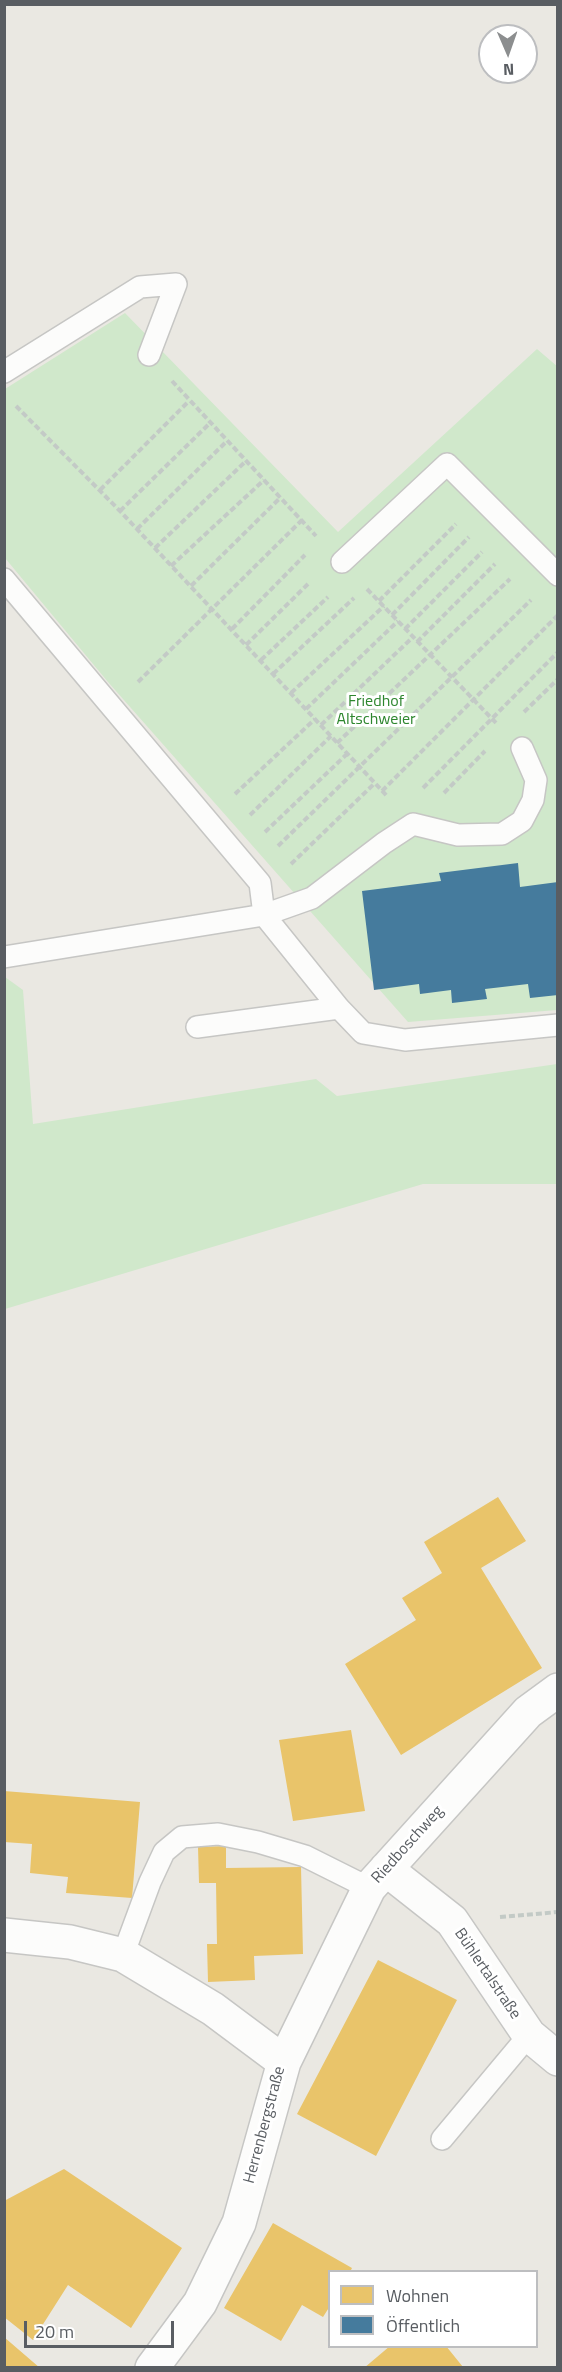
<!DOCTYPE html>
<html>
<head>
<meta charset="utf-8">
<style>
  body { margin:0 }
  #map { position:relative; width:562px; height:2372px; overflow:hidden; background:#eae8e2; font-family:"Titillium Web",sans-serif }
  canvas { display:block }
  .frame { position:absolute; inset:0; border:6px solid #595d62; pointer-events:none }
  .legend { position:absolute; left:328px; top:2270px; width:210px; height:78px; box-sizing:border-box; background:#fff; border:2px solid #bdbec0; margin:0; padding:8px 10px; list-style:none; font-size:18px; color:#595d62 }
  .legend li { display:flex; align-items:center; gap:12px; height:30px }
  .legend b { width:30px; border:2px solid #bdbec0 }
  .north { position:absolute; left:478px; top:24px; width:60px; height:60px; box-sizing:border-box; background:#fff; border:2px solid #bdbec0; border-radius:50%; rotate:178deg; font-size:16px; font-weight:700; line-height:24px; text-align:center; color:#595d62 }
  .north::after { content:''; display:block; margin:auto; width:21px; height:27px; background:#8c8e8f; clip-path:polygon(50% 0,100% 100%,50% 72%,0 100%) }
  .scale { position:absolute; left:24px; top:2321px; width:150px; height:27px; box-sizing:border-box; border:3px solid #595d62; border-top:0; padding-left:8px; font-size:18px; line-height:21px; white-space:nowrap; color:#595d62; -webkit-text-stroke:4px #fff; paint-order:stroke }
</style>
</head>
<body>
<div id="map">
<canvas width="562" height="2372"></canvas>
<div class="frame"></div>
<ul class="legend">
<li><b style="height:16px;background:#e9c46a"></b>Wohnen</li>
<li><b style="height:16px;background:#457b9d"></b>Öffentlich</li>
</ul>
<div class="north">N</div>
<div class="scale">20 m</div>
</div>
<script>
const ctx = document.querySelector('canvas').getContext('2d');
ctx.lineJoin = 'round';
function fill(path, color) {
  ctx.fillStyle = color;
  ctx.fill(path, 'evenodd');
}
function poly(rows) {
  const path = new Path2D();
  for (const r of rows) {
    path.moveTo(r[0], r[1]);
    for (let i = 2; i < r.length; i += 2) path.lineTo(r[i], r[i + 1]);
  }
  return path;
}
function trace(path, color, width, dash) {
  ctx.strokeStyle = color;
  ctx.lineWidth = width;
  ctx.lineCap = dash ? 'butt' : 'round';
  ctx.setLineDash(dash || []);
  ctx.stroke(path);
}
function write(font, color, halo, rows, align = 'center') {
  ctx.font = font + ' "Titillium Web",sans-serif';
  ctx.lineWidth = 6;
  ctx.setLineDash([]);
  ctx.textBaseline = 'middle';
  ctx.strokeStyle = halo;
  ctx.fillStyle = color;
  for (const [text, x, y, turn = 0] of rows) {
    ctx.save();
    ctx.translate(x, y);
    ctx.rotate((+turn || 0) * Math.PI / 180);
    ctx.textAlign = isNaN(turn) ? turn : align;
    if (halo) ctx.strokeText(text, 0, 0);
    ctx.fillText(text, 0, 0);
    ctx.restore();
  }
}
const green = poly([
  [125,313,338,532,537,349,558,367,557,1010,408,1022,108,682,5,558,5,389],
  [5,977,23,990,33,1124,316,1079,337,1096,557,1064,557,1184,423,1184,5,1309]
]);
const homes = poly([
  [498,1497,526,1541,481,1568,542,1668,401,1755,345,1664,416,1620,402,1598,442,1573,424,1542],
  [351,1730,365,1811,293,1821,279,1740],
  [4,1791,140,1802,132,1898,66,1893,68,1877,30,1873,32,1844,4,1842],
  [226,1846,226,1868,301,1867,303,1954,254,1956,255,1980,208,1982,207,1944,217,1944,216,1883,199,1883,198,1847],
  [378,1960,457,2000,376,2156,297,2114],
  [64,2169,182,2248,131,2328,68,2285,33,2340,4,2317,4,2201],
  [273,2223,352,2268,350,2272,330,2272,330,2306,323,2317,302,2305,281,2341,224,2308],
  [4,2337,40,2368,4,2368],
  [390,2346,446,2346,463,2367,364,2368]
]);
const public = poly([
  [518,863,520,887,558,882,558,977,556,977,558,995,530,998,528,984,485,989,487,999,452,1003,451,990,420,994,419,984,374,990,362,891,441,881,439,873]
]);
const path = poly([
  [172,381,316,536],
  [16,406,120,511,387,796],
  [100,490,189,401],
  [120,511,210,423],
  [137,529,227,441],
  [155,548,246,461],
  [171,566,264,480],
  [191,586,280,498],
  [367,589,497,724],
  [379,601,456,524],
  [392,615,469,537],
  [232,629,305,555],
  [405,629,482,552],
  [417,642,495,564],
  [246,645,310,582],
  [261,660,328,597],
  [273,674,354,598],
  [138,682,302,520],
  [291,693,384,606],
  [306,709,398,621],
  [524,712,558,679],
  [321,725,413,637],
  [337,743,510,579],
  [423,788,558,652],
  [382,791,558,615],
  [444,793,485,751],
  [235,794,315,719],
  [250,815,331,736],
  [265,832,347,754],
  [278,846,531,600],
  [291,864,375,783],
  [500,1917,558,1912]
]);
const lane = poly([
  [4,372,140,287,176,284,149,355],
  [342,562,447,464,558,575],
  [4,579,260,883,264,915,312,898,384,843,413,824,458,835,502,834,522,821,533,800,536,780,522,748],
  [4,957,264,915,339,1008,363,1033,405,1040,558,1025],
  [197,1027,339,1008],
  [123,1955,150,1882,164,1852,182,1837,218,1834,258,1842,305,1856,369,1888],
  [442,2139,529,2035]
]);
const street = poly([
  [386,1869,452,1921,529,2035,558,2059],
  [4,1935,70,1942,123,1955,213,2009,284,2062],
  [152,2368,200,2303,239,2223,284,2062,369,1888,528,1712,558,1690]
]);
const parkNames = [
  ["Friedhof",376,702],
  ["Altschweier",376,720]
];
const streetNames = [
  ["Riedboschweg",408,1845,-48],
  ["Bühlertalstraße",487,1974,56],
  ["Herrenbergstraße",265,2125,-75]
];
fill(green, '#d0e8cb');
fill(homes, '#e9c46a');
fill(public, '#457b9d');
trace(lane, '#c6c6c4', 24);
trace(street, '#c6c6c4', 36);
trace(path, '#c3cac6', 4, [6, 3]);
trace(lane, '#fcfcfb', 21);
trace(street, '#fcfcfb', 33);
write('16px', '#2d862e', '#fff', parkNames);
write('16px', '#595d62', '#fff', streetNames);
</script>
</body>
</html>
